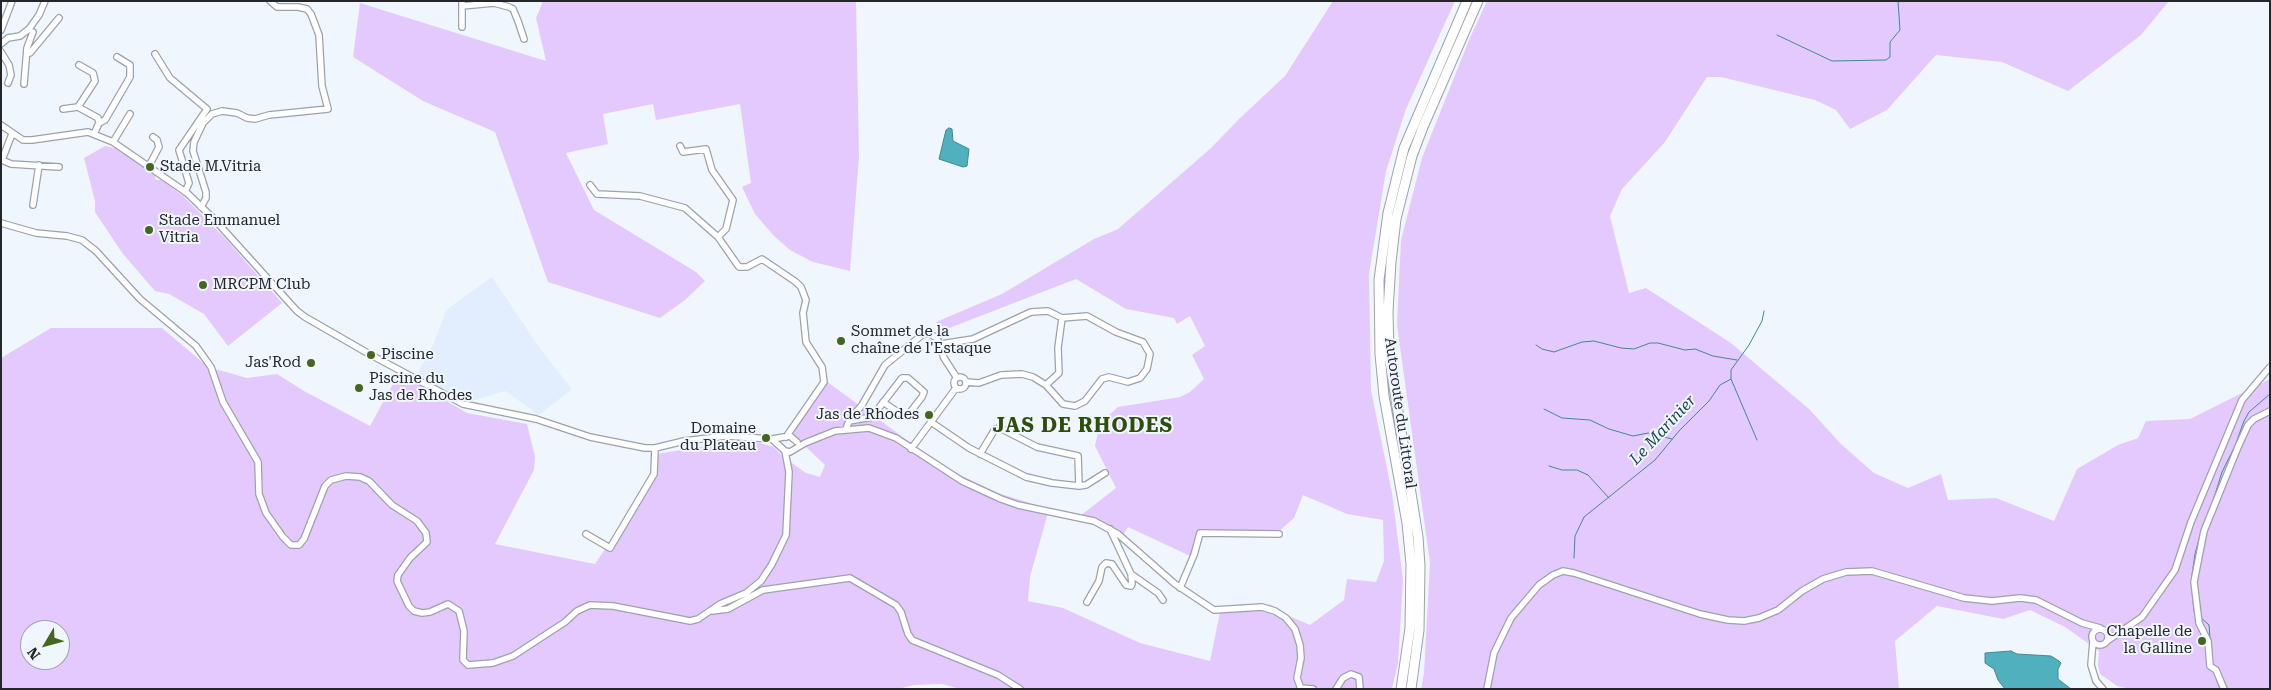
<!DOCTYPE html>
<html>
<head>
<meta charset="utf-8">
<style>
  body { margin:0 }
  #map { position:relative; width:2271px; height:690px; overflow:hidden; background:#f0f6fe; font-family:"Roboto Serif",serif }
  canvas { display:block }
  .frame { position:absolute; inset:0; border:2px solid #24262a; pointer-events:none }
  .north { position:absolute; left:20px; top:620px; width:50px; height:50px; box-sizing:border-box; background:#f0f6fe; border:1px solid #9ea3a9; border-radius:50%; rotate:233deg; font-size:14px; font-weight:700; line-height:20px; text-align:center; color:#24262a }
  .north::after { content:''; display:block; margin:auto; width:18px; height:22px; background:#44671f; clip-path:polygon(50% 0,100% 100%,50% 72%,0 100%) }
</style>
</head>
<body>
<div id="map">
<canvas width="2271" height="690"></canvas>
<div class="frame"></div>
<div class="north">N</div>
</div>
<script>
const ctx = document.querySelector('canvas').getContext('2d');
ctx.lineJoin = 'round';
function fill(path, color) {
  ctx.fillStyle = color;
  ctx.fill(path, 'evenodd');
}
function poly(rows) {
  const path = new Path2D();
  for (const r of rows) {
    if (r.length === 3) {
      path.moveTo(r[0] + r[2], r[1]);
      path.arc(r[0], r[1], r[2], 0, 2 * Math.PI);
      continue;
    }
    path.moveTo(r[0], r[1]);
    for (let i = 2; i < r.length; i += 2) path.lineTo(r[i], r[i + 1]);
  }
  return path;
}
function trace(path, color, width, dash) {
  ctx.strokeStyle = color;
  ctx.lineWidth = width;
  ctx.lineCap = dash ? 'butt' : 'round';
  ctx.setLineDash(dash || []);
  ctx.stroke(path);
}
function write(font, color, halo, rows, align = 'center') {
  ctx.font = font + ' "Roboto Serif",serif';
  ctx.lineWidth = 4;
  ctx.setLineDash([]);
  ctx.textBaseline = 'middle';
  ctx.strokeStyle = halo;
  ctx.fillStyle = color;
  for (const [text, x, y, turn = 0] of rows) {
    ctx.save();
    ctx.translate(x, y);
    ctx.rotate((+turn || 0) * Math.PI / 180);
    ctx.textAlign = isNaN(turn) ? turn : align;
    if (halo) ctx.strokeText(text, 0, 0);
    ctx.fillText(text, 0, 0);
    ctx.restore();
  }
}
const built = poly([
  [492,277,541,350,572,389,539,415,505,391,465,403,417,374,433,345,447,309]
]);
const green = poly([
  [543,1,856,1,859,156,850,271,813,262,790,250,773,235,755,214,742,187,751,183,740,104,656,120,653,104,603,114,608,144,566,153,594,210,696,272,705,281,685,300,660,318,548,282,495,132,423,101,353,57,360,3,546,61,536,18],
  [1333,1,1455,1,1406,109,1386,171,1369,274,1371,390,1392,493,1403,580,1398,663,1392,689,960,689,942,684,914,685,898,689,1,689,1,358,51,328,162,328,208,367,247,378,277,374,304,391,370,426,399,373,467,413,527,424,535,457,534,470,495,544,595,564,619,528,654,469,657,454,746,439,774,447,782,456,806,473,820,477,825,465,790,432,826,381,910,442,914,440,918,442,917,447,954,472,998,493,1049,509,1030,577,1028,601,1063,608,1140,643,1210,661,1221,607,1263,604,1268,606,1269,604,1281,610,1280,612,1310,625,1344,600,1347,579,1376,582,1384,561,1383,520,1347,514,1303,495,1294,518,1278,532,1198,530,1190,556,1128,527,1121,539,1080,516,1116,488,1095,446,1100,423,1118,407,1180,397,1190,392,1204,379,1192,355,1205,346,1190,316,1177,324,1174,318,1126,309,1076,279,939,332,936,322,1002,294,1094,239,1118,229,1211,148,1240,118,1285,76],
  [30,630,60,630,60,660,30,660],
  [1487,1,2169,1,2141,35,2068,91,2002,62,1936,55,1887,110,1850,129,1836,110,1815,100,1721,77,1707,77,1665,142,1622,189,1610,216,1629,293,1646,288,1731,343,1809,409,1841,444,1874,473,1908,488,1941,474,1948,500,1996,498,2054,521,2077,469,2118,445,2138,438,2146,421,2190,419,2270,379,2270,689,2130,689,2117,686,2100,674,2098,665,2099,651,2065,627,2030,610,2003,619,1937,606,1895,641,1899,689,1421,689,1424,673,1430,563,1397,325,1401,240,1422,158,1469,40],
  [105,146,120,149,154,173,156,180,162,180,184,197,225,238,282,303,228,346,204,314,169,294,155,291,123,254,95,212,95,201,84,158]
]);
const water = poly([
  [949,128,952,129,953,141,969,149,967,166,963,167,939,159,946,130,949,128],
  [2011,651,2017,654,2051,656,2059,661,2061,663,2058,669,2058,679,2071,689,2005,689,1998,680,1994,669,1985,663,1985,653,2011,651]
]);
const stream = poly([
  [1777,35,1832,61,1886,60,1890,57,1890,42,1900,30,1898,1],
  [1536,345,1542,349,1554,352,1582,342,1594,341,1621,348,1634,349,1650,343,1658,343,1685,350,1695,349,1713,356,1737,360],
  [1731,379,1757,440],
  [1544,409,1562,418,1590,420,1609,429,1633,436,1648,433,1672,439],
  [1549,466,1562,470,1577,470,1588,475,1609,498],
  [2213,501,2222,472,2235,446,2244,421,2249,412,2270,394],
  [1574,558,1575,536,1584,517,1655,460,1679,431,1709,401,1720,385,1731,379,1731,370,1749,345,1762,321,1764,311],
  [2192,575,2195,554,2201,532],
  [2192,589,2194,611],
  [2200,617,2209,625,2210,638],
  [2216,678,2220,689]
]);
const minor = poly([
  [462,6,494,3,509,7,513,9,518,21,524,39],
  [462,27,462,1],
  [1,30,12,1],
  [8,38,20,36,29,29,39,15,45,1],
  [1,44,8,38],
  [1,52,9,65,11,75,8,83],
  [27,52,30,53,59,18],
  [155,54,170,78,207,109,179,150,189,183,185,192],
  [24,84,27,48,33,32],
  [78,107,95,81,93,73,79,65],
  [63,109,78,107,98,118,99,123,94,134],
  [99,123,105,120,130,77,130,65,117,57],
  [1,125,23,140,32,140,88,132,113,142,187,193,214,219,297,311,305,317,371,355,463,404,536,419,590,437,645,448,655,448,684,441,726,436,772,439,790,436,797,442],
  [12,134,2,160,11,164,59,167],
  [113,142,130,114],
  [680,146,683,152,706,149,712,170,733,200,726,229,718,237],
  [149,166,159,147,157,140,153,137],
  [590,185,597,194,640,196,685,208,718,237,739,267,747,267,762,259,796,282,801,287,806,300,803,313,806,342,822,367,824,382,786,437],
  [33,205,39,165],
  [201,207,206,198,206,192,193,151,194,142,203,123,212,114,222,111,237,113,247,118,255,119,269,115,328,109,322,86,319,35,311,14,307,9,298,7,277,7,270,1],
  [1,223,36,233,67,236,82,240,96,251,140,299,196,346,211,367,223,402,258,462,259,494,266,513,283,537,291,545,299,545,304,539,325,486,331,480,346,476,360,477,369,481,392,505,417,521,426,533,427,542,410,558,398,575,397,581,409,606,414,611,422,613,430,612,448,604,459,611,464,631,463,660,468,665,493,663,513,656,565,622,577,611,590,605,613,606,690,621,698,619,720,604,746,593,761,581,772,564,786,535,789,472,785,451],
  [941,344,973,339,1031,312,1048,311,1062,318,1087,316,1116,332,1143,342,1150,354,1147,369,1140,378,1128,382,1109,377,1102,379,1085,401,1075,406,1063,404,1046,385,1033,377,1022,374,1001,375,979,383,966,382],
  [960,383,6],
  [1046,385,1059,373,1058,348,1062,318],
  [849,421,872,417,902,378,908,378,924,392,922,397,908,415,902,415,883,402],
  [931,422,969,448,1026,477,1052,483,1079,486,1086,485,1105,473],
  [846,429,849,421,862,405,885,365,922,335,928,333,937,338,944,358,957,378],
  [773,440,785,451,790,452,805,443,835,431,869,428,896,438,962,481,1001,499,1018,505,1094,521,1118,534,1175,584,1214,610,1262,607,1275,611,1286,618,1295,629,1300,645,1301,658,1297,678,1301,689],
  [911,449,956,388],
  [980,454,995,429,1000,428,1037,447,1078,456,1079,486],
  [586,534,610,548,654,474,655,448],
  [1131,574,1158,593,1163,600],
  [1180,588,1194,555,1200,533,1279,534],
  [1087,602,1099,581,1102,567,1106,563,1112,564,1126,585,1131,586,1132,584,1131,574,1110,529],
  [712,611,728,609,763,590,850,578,896,605,901,612,908,634,912,640,998,675,1020,689],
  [2100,637,8],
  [2093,641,2091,665,2096,681,2103,689],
  [2107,641,2142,617,2175,570,2191,522,2242,400,2270,367],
  [1300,688,1313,689],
  [1336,689,1343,678,1351,674,1359,677,1360,689],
  [1487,689,1494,653,1511,618,1539,585,1553,575,1563,571,1574,573,1700,614,1728,620,1744,621,1759,618,1778,610,1802,591,1823,579,1846,572,1872,571,1964,598,1992,601,2020,598,2036,600,2082,623,2100,628],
  [2224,689,2216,670,2210,666,2208,641,2199,623,2194,582,2204,531,2238,447,2248,425,2254,419,2270,411]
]);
const highway = poly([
  [1401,689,1410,628,1411,564,1407,523,1384,396,1380,354,1379,280,1388,213,1404,148,1467,1],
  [1411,689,1419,630,1420,566,1418,537,1389,355,1388,311,1391,262,1396,219,1412,156,1423,127,1478,1]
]);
const markers = [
  [150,167,5,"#44671f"],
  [149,230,5,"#44671f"],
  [203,285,5,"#44671f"],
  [841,341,5,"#44671f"],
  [371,355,5,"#44671f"],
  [311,363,5,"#44671f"],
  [359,388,5,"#44671f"],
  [929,415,5,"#44671f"],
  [766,438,5,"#44671f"],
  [2202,641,5,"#44671f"]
];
const poiNames = [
  ["Stade M.Vitria",160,167],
  ["Stade Emmanuel",159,221],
  ["Vitria",159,238],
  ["MRCPM Club",213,285],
  ["Sommet de la",851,332],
  ["chaîne de l'Estaque",851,349],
  ["Piscine",381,355],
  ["Jas'Rod",301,363,"right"],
  ["Piscine du",369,379],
  ["Jas de Rhodes",369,396],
  ["Jas de Rhodes",919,415,"right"],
  ["Domaine",756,429,"right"],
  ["du Plateau",756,446,"right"],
  ["Chapelle de",2192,632,"right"],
  ["la Galline",2192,649,"right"]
];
const streetNames = [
  ["Autoroute du Littoral",1400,413,82]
];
const waterNames = [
  ["Le Marinier",1663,430,-47]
];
const districtNames = [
  ["JAS DE RHODES",1083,426]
];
fill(built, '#e2edfe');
fill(green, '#e4c9ff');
fill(water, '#51b0bd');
trace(water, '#448791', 1);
trace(stream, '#448791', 1);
trace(minor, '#9ca2ac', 8);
trace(highway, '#9ca2ac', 11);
trace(minor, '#fff', 5.5);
trace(highway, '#fff', 9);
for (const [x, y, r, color] of markers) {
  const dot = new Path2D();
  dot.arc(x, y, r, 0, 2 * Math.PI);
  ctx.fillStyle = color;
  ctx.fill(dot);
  trace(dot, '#f0f6fe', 2);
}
write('15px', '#24262a', '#f0f6fe', poiNames, 'left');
write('15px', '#24262a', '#f0f6fe', streetNames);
write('italic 16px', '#1c474d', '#f0f6fe', waterNames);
ctx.letterSpacing = '1px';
write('bold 20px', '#2f4e09', '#f0f6fe', districtNames);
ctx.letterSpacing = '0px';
</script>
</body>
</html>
